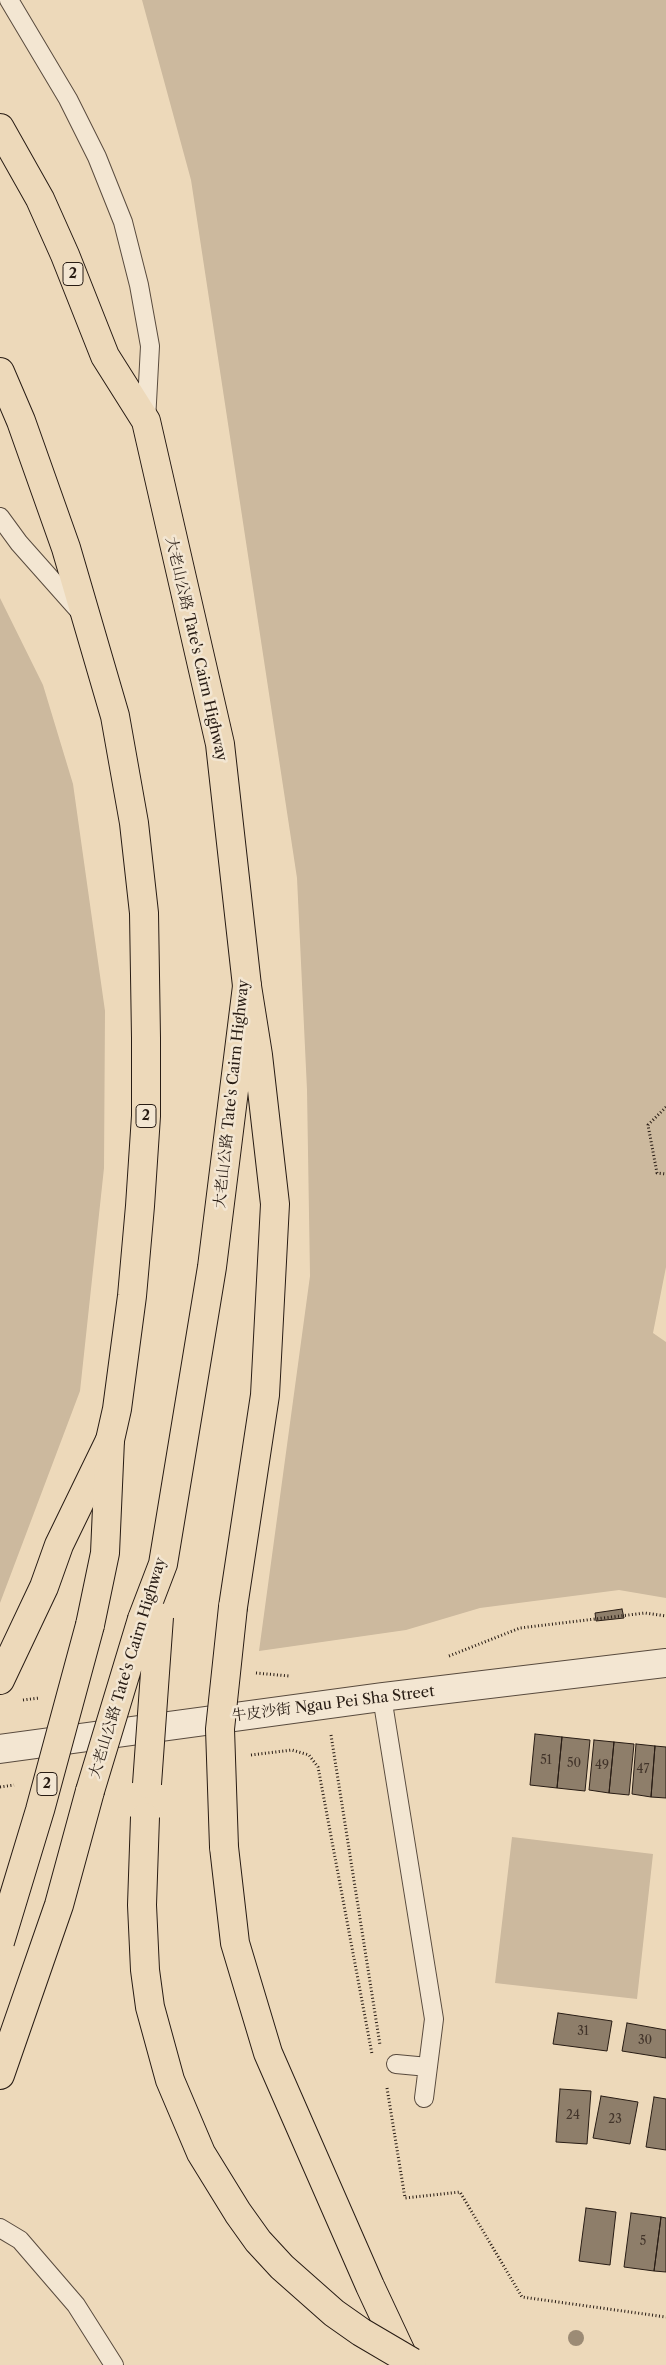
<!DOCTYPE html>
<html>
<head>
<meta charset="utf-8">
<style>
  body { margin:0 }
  canvas { display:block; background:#edd9ba }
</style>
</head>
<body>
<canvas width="666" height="2365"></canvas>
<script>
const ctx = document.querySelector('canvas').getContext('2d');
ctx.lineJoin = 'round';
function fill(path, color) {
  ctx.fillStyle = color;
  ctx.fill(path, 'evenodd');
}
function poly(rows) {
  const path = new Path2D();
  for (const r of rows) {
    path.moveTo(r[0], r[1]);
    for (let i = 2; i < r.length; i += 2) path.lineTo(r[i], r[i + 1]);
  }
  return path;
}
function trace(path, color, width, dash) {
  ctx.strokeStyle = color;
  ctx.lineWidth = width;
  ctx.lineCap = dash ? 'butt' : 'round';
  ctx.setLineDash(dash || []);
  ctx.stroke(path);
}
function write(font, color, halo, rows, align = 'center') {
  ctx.font = font + ' "Libre Caslon Text","Noto Serif TC",serif';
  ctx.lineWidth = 5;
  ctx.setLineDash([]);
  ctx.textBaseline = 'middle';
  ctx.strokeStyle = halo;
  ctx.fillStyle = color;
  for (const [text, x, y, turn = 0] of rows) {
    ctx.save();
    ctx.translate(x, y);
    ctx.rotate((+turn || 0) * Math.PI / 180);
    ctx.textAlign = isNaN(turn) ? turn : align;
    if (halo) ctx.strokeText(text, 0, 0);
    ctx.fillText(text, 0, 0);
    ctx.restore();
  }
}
const green = poly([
  [142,0,666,0,666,1267,653,1333,666,1342,666,1598,619,1590,480,1608,406,1630,259,1651,310,1276,307,1090,297,878,191,180],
  [0,598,43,685,73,784,105,1011,104,1168,80,1391,0,1603],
  [512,1837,653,1854,637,1999,495,1983]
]);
const building = poly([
  [622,1609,624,1618,596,1621,595,1613,622,1609],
  [535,1734,562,1737,557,1788,530,1785,535,1734],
  [562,1737,590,1740,585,1791,557,1788,562,1737],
  [594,1740,614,1742,609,1793,589,1790,594,1740],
  [614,1742,634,1744,629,1795,609,1793,614,1742],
  [636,1744,655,1746,651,1797,632,1794,636,1744],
  [655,1746,666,1747,666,1798,651,1797,655,1746],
  [558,2013,612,2021,607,2051,553,2044,558,2013],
  [627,2023,666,2030,666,2058,622,2051,627,2023],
  [560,2089,591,2091,587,2144,556,2142,560,2089],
  [601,2096,638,2102,630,2144,593,2138,601,2096],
  [654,2097,666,2099,666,2150,646,2147,654,2097],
  [586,2208,616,2212,610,2265,579,2261,586,2208],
  [631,2213,661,2217,654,2271,624,2267,631,2213],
  [661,2217,666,2218,666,2272,654,2271,661,2217]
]);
const path = poly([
  [666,1107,648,1125,657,1173,666,1174],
  [449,1656,520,1628,645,1613,666,1616],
  [256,1673,289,1676],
  [23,1700,39,1698],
  [331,1735,380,2045],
  [251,1755,292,1750,309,1755,318,1767,372,2054],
  [0,1787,14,1785],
  [387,2088,405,2198,460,2192,522,2297,666,2317]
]);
const service = poly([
  [9,0,68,99,97,157,123,222,139,285,150,346,146,421],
  [0,517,19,543,82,614],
  [382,1697,434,2019,424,2098],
  [396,2064,428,2067],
  [0,2228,20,2240,76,2305,114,2365]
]);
const tertiary = poly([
  [0,1749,382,1697,666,1663]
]);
const trunk = poly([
  [0,128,40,199,65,255,105,356,146,421,220,744,247,986,258,1055,275,1204,265,1395,233,1607],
  [0,372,21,421,66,548,115,716,134,823,144,913,146,1038,146,1116,140,1206,132,1296,117,1409,110,1440,59,1545,44,1587,0,1680],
  [224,1847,235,1943,268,2053,370,2286,407,2365]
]);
const motorway = poly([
  [142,1619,163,1564,212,1267,247,986],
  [90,1625,105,1553,110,1440],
  [0,2075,59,1905,90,1791]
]);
const trunkBridge = poly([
  [224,1847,220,1729,233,1607]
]);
const motorwayBridge = poly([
  [147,1784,159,1617],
  [90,1791,142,1619],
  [145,1817,142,1905,145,1970,150,2007,170,2080,201,2153,238,2213,258,2241,282,2267,334,2313,361,2332,412,2362],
  [0,1942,40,1810,90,1625]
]);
const trees = [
  [576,2338]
];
const numberNames = [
  ["51",546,1761],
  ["50",574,1764],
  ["49",602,1766],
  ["47",643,1770],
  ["31",583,2032],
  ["30",645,2041],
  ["24",573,2116],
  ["23",615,2120],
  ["5",643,2242]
];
const shields = [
  [73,274,20],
  [146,1116,20],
  [47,1784,20]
];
const shieldNames = [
  ["2",73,274],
  ["2",146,1116],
  ["2",47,1784]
];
const streetNames = [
  ["大老山公路 Tate's Cairn Highway",196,649,77],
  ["大老山公路 Tate's Cairn Highway",232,1094,-84],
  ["大老山公路 Tate's Cairn Highway",128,1668,-73],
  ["牛皮沙街 Ngau Pei Sha Street",333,1704,-7]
];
fill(green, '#ccb99e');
fill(building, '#8e7e6a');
trace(building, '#281c14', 1);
trace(service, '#594b3e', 20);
trace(tertiary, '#594b3e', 30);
trace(trunk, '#281c14', 30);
trace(motorway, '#281c14', 30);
trace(path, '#281c14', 3, [1, 2.5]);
trace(service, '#f3e6d2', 18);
trace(tertiary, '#f3e6d2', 28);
trace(trunk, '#edd9ba', 28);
trace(motorway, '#edd9ba', 28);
trace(trunkBridge, '#281c14', 30, []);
trace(motorwayBridge, '#281c14', 30, []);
trace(trunkBridge, '#edd9ba', 28);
trace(motorwayBridge, '#edd9ba', 28);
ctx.fillStyle = '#9c8b75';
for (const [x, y] of trees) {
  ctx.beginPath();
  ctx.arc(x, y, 8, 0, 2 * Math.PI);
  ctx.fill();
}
write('12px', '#42342a', null, numberNames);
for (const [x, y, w] of shields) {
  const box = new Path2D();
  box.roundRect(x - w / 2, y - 11.5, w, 23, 4);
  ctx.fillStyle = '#f3e6d2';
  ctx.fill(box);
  trace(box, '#281c14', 1);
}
write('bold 14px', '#281c14', null, shieldNames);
write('15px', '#281c14', '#f3e6d2', streetNames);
</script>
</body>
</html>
